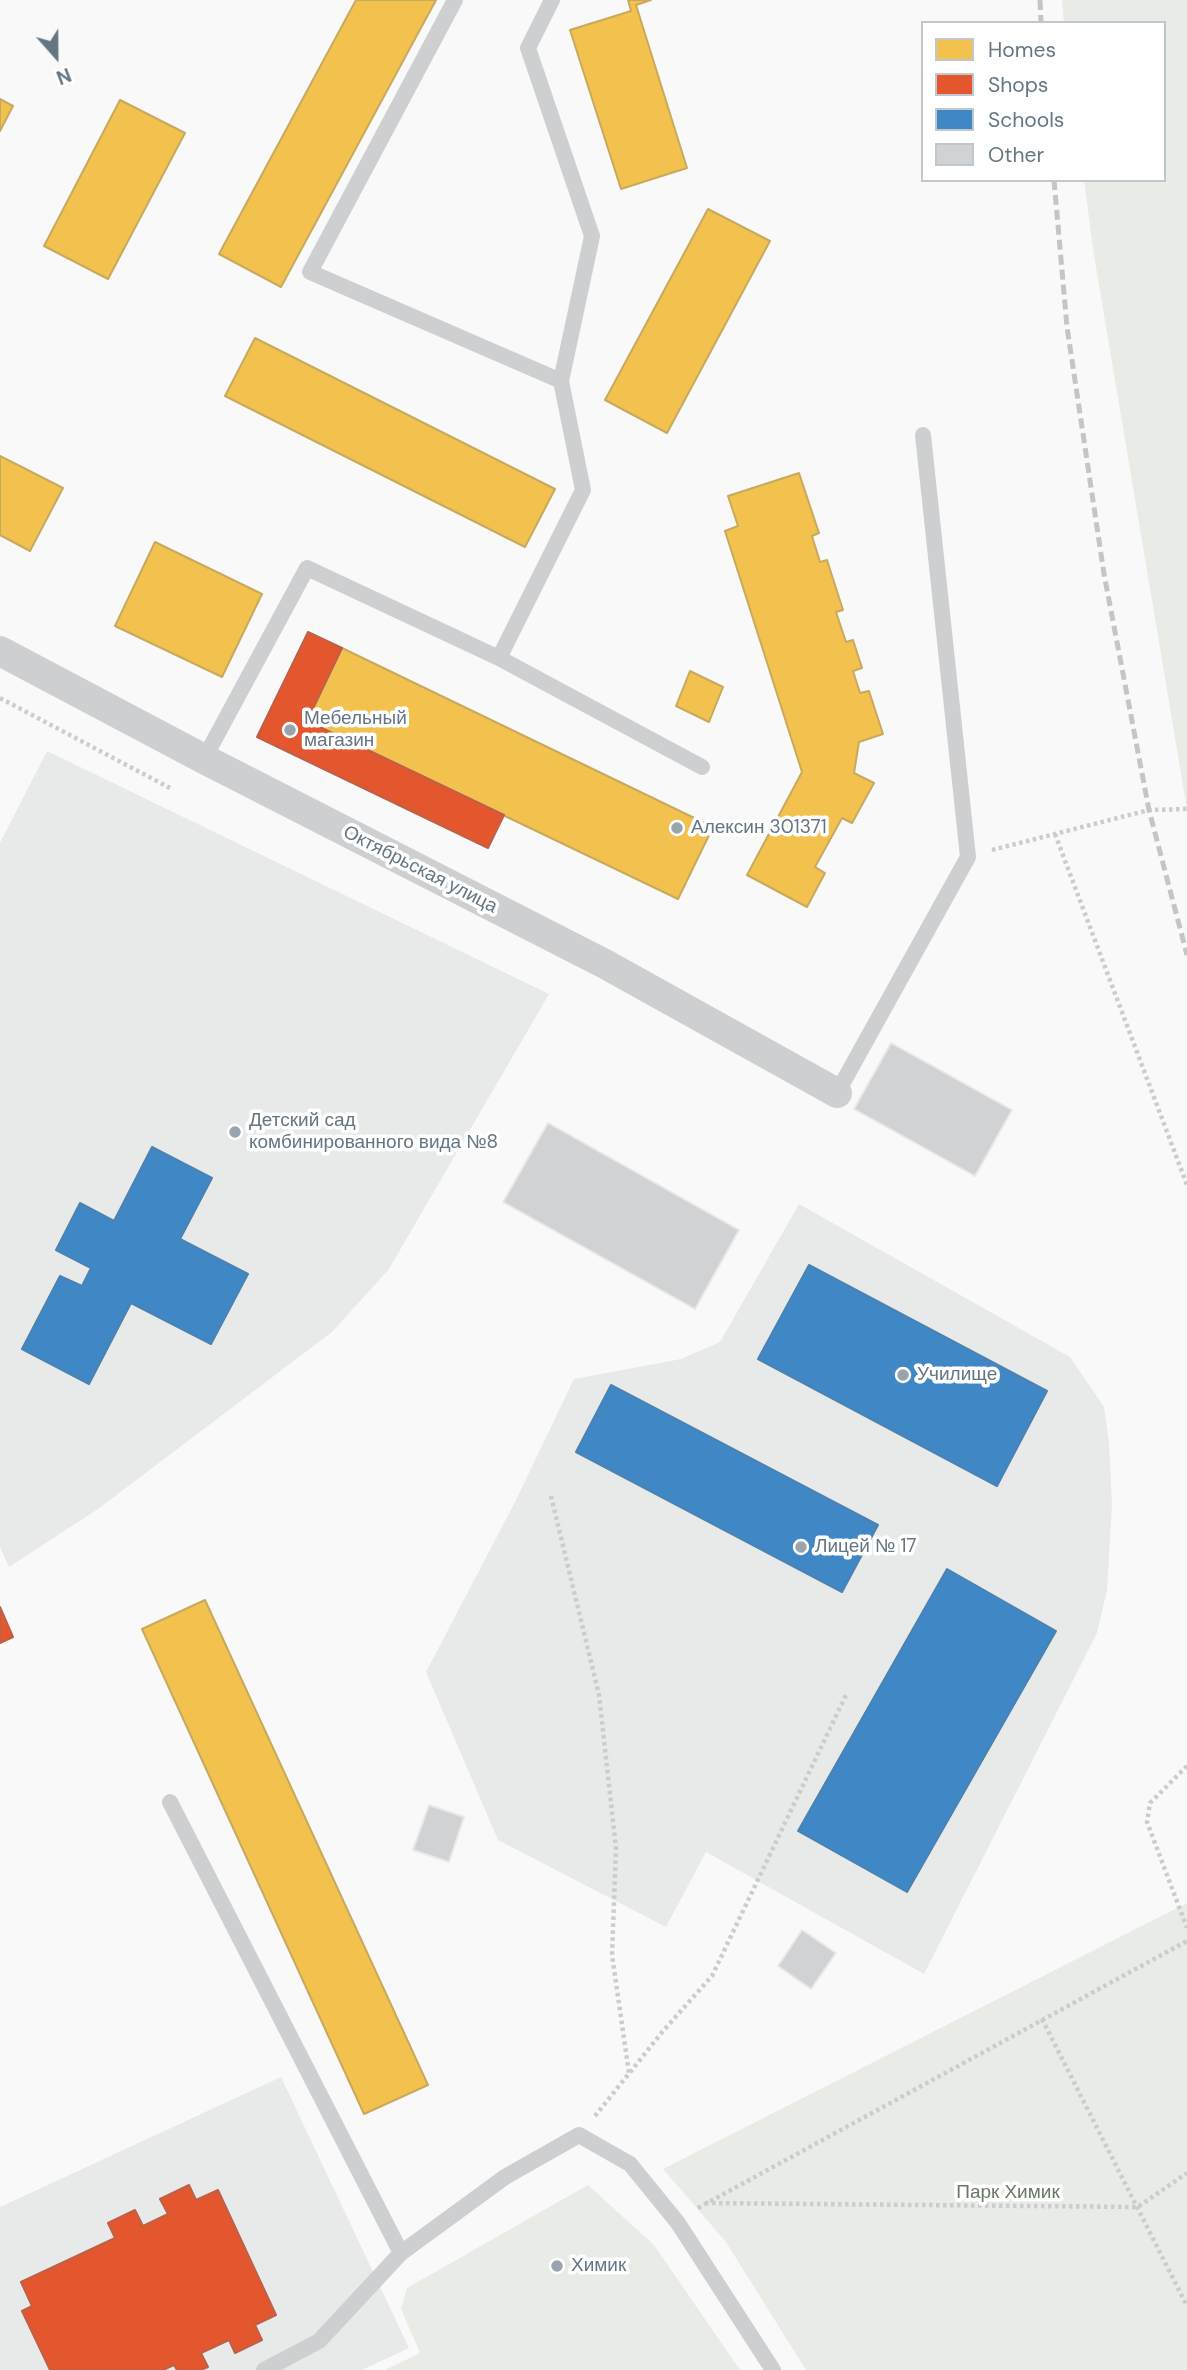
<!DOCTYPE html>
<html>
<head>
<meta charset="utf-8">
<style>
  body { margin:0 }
  #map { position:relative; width:1187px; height:2370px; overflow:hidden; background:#f9f9f9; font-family:"DM Sans",sans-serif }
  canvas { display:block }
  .legend { position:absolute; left:921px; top:21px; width:245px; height:161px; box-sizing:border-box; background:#fff; border:2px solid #c1c8cd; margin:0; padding:9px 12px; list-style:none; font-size:21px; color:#657683 }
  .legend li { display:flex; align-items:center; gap:14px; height:35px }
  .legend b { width:35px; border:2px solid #c1c8cd }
  .north { position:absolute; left:21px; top:21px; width:70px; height:70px; -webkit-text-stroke:5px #fff; paint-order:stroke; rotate:159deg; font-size:19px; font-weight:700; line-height:28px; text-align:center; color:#657683 }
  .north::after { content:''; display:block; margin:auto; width:24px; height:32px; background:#657683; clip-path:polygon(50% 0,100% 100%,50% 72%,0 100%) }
</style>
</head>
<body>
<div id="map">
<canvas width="1187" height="2370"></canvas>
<ul class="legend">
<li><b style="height:19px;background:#f2c14e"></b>Homes</li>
<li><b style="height:19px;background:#e4572e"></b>Shops</li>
<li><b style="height:19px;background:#3f88c5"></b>Schools</li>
<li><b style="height:19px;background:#d0d2d3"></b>Other</li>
</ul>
<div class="north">N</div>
</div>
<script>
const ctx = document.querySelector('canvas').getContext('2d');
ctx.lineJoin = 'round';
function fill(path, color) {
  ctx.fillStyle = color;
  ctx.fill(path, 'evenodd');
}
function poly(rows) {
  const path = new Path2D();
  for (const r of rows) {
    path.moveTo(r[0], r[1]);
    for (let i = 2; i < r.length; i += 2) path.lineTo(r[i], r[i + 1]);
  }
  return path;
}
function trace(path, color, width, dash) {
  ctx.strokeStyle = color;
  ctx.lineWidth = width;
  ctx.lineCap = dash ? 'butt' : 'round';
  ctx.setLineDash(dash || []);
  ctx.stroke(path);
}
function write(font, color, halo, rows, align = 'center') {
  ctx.font = font + ' "DM Sans",sans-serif';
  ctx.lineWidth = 7;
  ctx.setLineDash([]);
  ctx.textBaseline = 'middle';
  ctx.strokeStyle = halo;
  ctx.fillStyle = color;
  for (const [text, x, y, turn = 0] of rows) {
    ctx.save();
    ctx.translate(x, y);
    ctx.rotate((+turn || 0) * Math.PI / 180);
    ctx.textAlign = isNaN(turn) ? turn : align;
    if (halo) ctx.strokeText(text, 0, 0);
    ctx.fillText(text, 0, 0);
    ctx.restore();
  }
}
const built = poly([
  [47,751,549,994,389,1269,332,1332,98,1509,9,1567,0,1547,0,843],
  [799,1204,1070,1357,1104,1407,1109,1442,1112,1505,1107,1590,1097,1633,924,1974,706,1852,666,1927,498,1840,426,1672,515,1502,574,1379,681,1359,720,1342],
  [281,2077,409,2348,362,2370,0,2370,0,2207]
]);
const green = poly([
  [1062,0,1187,0,1187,809,1094,255,1084,180,1164,180,1164,23,1064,23],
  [1187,1903,1187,2370,806,2370,726,2242,663,2169],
  [588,2185,654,2245,740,2370,385,2370,420,2353,401,2309,407,2288]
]);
const homes = poly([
  [356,0,436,0,281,287,219,254,356,0],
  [628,0,651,0,636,5,687,168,621,189,570,30,631,11,628,0],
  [0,99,13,106,0,131,0,99],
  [120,100,185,133,108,279,44,246,120,100],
  [708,209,770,241,667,433,605,400,708,209],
  [255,338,555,489,525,547,225,396,255,338],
  [0,456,63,488,30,551,0,535,0,456],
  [799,473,819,533,812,536,820,562,827,560,843,610,836,612,846,642,853,640,862,668,853,671,860,693,869,691,883,734,859,742,854,773,874,783,852,823,842,818,815,867,825,873,807,907,747,875,802,772,725,531,738,526,728,496,799,473],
  [155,542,262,594,222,677,115,626,155,542],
  [342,648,713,827,678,899,307,721,342,648],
  [690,671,723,687,709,722,676,706,690,671],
  [205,1600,428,2085,364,2114,142,1629,205,1600]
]);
const shops = poly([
  [308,632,342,648,307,721,504,815,488,848,257,737,308,632],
  [0,1607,13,1637,0,1643,0,1607],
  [189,2185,196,2200,218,2190,276,2315,255,2325,262,2340,235,2353,229,2340,201,2353,208,2367,201,2370,177,2370,174,2365,163,2370,50,2370,22,2311,32,2306,21,2282,115,2238,108,2223,135,2210,143,2226,168,2214,160,2199,189,2185]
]);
const schools = poly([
  [152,1147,212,1178,180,1239,248,1274,211,1344,131,1303,89,1384,22,1349,60,1276,82,1286,91,1268,56,1250,80,1203,114,1221,152,1147],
  [809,1265,1047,1391,997,1486,758,1359,809,1265],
  [611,1385,878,1525,842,1592,576,1452,611,1385],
  [947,1569,1056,1631,907,1892,798,1831,947,1569]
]);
const building = poly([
  [891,1043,1012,1110,975,1176,854,1109,891,1043],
  [548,1123,739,1230,695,1309,503,1202,548,1123],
  [429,1805,464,1817,449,1862,413,1850,429,1805],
  [802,1930,836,1953,811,1989,778,1966,802,1930]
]);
const path = poly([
  [0,698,170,788],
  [1055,834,1187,1185],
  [992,850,1149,810,1187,809],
  [551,1496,599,1695,616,1848,612,1955,629,2073],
  [1187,1766,1150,1803,1147,1822,1187,1928],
  [1042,2019,1187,2306],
  [595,2116,663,2031,712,1976,846,1695],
  [705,2203,1138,2207,1187,2173],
  [698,2208,1187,1941]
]);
const lane = poly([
  [455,0,310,272,561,381,583,490,499,658],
  [552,0,528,48,592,236,561,381],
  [204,759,307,568,499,658,702,767],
  [837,1093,968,857,923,435],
  [170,1802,401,2253],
  [264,2370,319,2341,401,2253,505,2177,579,2135,630,2164,678,2223,773,2370]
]);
const street = poly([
  [0,651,204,759,605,964,837,1093]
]);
const rail = poly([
  [1040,0,1041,23],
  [1054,180,1067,327,1104,574,1149,810,1187,955]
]);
const markers = [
  [290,730,7,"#99a4ac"],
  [677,828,7,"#99a4ac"],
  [235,1132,7,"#99a4ac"],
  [903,1375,7,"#99a4ac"],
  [801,1547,7,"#99a4ac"],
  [557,2266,7,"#99a4ac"]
];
const poiNames = [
  ["Мебельный",304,719],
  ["магазин",304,741],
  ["Алексин 301371",691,828],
  ["Детский сад",249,1121],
  ["комбинированного вида №8",249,1143],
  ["Училище",917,1375],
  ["Лицей № 17",815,1547],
  ["Химик",571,2266]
];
const streetNames = [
  ["Октябрьская улица",420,870,27]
];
const parkNames = [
  ["Парк Химик",1008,2193]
];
fill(built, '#e8e9e9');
fill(green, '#e8ebe6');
fill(homes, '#f2c14e');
trace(homes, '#c8aa5e', 2);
fill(shops, '#e4572e');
trace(shops, '#be6048', 2);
fill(schools, '#3f88c5');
trace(schools, '#4a83b1', 2);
fill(building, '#d0d2d3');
trace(building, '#e8e8e8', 2);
trace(path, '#cbcccd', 4.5, [3.5, 3.5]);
trace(lane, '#cecfd0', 16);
trace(street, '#cecfd0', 30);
trace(rail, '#c3c5c6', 5, [10, 5]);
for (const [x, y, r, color] of markers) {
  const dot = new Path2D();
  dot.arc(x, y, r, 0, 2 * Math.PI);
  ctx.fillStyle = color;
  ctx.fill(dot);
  trace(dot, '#fff', 2.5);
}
write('19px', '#657683', '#fff', poiNames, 'left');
write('19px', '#657683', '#fff', streetNames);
write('19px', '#687a64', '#fff', parkNames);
</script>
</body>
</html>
